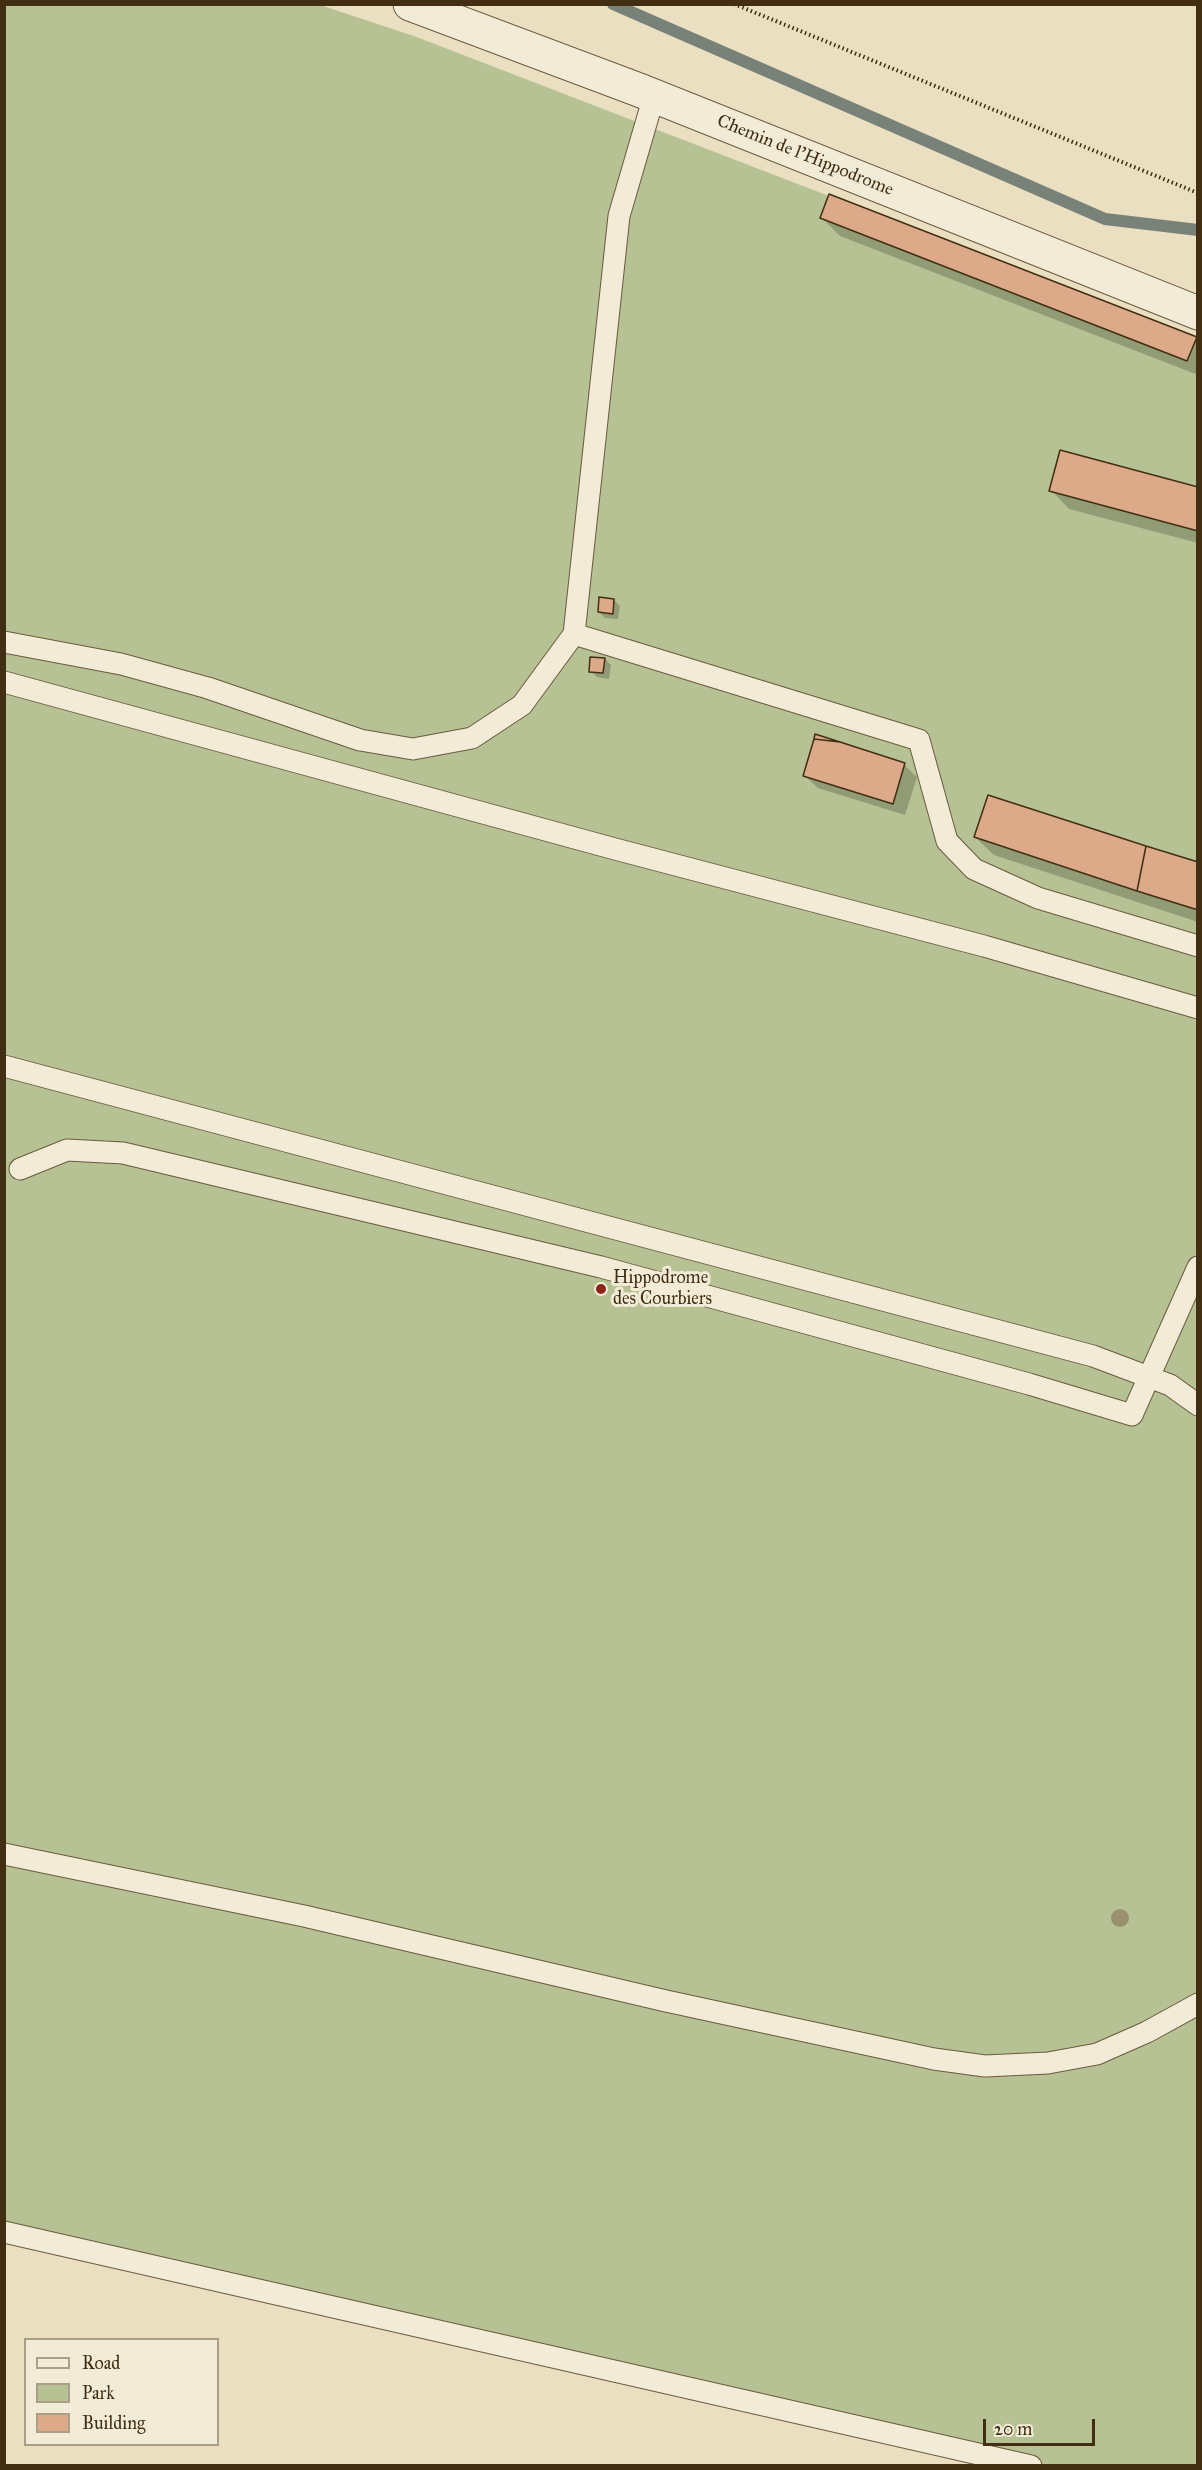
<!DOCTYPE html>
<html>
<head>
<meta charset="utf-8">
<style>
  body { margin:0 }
  #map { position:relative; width:1202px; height:2470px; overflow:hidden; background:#eae0c1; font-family:"IM FELL Great Primer",serif }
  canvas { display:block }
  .frame { position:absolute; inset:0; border:6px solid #422e12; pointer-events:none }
  .legend { position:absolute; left:24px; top:2338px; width:195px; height:108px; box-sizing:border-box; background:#f1ebd7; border:2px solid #ab9f88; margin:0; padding:8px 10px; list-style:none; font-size:18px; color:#422e12 }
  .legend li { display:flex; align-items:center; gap:12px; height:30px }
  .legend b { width:30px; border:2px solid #ab9f88 }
  .scale { position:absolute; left:983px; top:2419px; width:112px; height:27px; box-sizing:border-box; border:3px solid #422e12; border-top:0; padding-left:8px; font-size:18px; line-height:21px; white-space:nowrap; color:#422e12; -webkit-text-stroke:4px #f1ebd7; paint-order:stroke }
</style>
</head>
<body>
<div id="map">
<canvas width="1202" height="2470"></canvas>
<div class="frame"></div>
<ul class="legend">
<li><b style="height:8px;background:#f1ebd7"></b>Road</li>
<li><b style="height:16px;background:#b6c293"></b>Park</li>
<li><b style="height:16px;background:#dca989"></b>Building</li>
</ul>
<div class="scale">20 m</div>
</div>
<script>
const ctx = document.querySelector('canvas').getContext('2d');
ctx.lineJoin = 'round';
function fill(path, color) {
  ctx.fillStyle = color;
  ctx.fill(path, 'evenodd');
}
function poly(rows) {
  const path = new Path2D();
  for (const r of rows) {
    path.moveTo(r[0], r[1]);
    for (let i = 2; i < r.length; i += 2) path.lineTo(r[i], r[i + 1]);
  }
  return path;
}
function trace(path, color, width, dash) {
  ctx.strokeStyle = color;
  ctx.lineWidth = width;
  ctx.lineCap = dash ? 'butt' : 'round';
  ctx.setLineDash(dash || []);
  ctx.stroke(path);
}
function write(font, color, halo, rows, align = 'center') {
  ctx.font = font + ' "IM FELL Great Primer",serif';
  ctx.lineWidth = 6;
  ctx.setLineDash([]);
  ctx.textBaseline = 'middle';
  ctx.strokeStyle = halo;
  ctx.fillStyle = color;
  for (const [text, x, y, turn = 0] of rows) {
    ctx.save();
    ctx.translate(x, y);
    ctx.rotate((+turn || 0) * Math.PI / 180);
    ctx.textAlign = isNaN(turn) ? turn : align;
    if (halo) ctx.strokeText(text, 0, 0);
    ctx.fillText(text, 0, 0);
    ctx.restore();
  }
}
const green = poly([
  [5,5,320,5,414,36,1197,338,1197,2465,999,2465,5,2240]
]);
const shadow = poly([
  [821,217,1196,338,1198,375,840,236],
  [1198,488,1198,543,1069,509,1051,490],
  [614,600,620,606,618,619,605,618,599,612],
  [605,659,611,665,609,679,597,677,591,671],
  [904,765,917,777,905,815,818,788,805,776],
  [975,837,1198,864,1198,922,994,855]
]);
const stream = poly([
  [613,4,1105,219,1198,230]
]);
const building = poly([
  [829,194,1197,337,1187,361,820,218,829,194],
  [1060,450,1198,487,1198,531,1049,491,1060,450],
  [599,597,614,599,613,614,598,612,599,597],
  [590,657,605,658,603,673,589,672,590,657],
  [815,734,840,742,814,739,815,734],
  [814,739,840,742,905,763,893,804,803,776,814,739],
  [988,795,1146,846,1137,891,974,837,988,795],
  [1146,846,1198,862,1198,910,1137,891,1146,846]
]);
const path = poly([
  [734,4,1198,193]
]);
const lane = poly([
  [654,96,619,216,574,634,919,740,947,841,974,869,1038,898,1198,946],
  [4,642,121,664,208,688,360,740,413,749,472,738,522,705,574,634],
  [4,682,615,849,984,946,1198,1008],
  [4,1066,1093,1356,1170,1385,1198,1405],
  [20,1169,67,1150,123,1153,601,1267,1029,1384,1132,1415,1198,1267],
  [4,1854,304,1916,666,2001,934,2059,985,2066,1048,2063,1097,2054,1147,2032,1198,2004],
  [4,2232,1031,2466]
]);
const street = poly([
  [410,4,639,90,1198,313]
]);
const trees = [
  [1120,1918]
];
const markers = [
  [601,1289,6,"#8f2418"]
];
const streetNames = [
  ["Chemin de l'Hippodrome",805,156,22]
];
const poiNames = [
  ["Hippodrome",613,1279],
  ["des Courbiers",613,1300]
];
fill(green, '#b6c293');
fill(shadow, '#0003');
trace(stream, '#798279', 12);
fill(building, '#dca989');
trace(building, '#422e12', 1.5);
trace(lane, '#6c5a3e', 23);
trace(street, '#6c5a3e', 35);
trace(path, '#422e12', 4, [1.5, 3]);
trace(lane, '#f1ebd7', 21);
trace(street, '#f1ebd7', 33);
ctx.fillStyle = '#9a8f6f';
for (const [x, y] of trees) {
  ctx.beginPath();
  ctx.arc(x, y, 9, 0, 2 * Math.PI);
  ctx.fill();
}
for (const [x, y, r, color] of markers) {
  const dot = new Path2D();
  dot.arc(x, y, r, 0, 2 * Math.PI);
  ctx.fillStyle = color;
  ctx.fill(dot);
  trace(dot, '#f1ebd7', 2);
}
write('18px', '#422e12', '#f1ebd7', streetNames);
write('18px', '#422e12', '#f1ebd7', poiNames, 'left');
</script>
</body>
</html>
